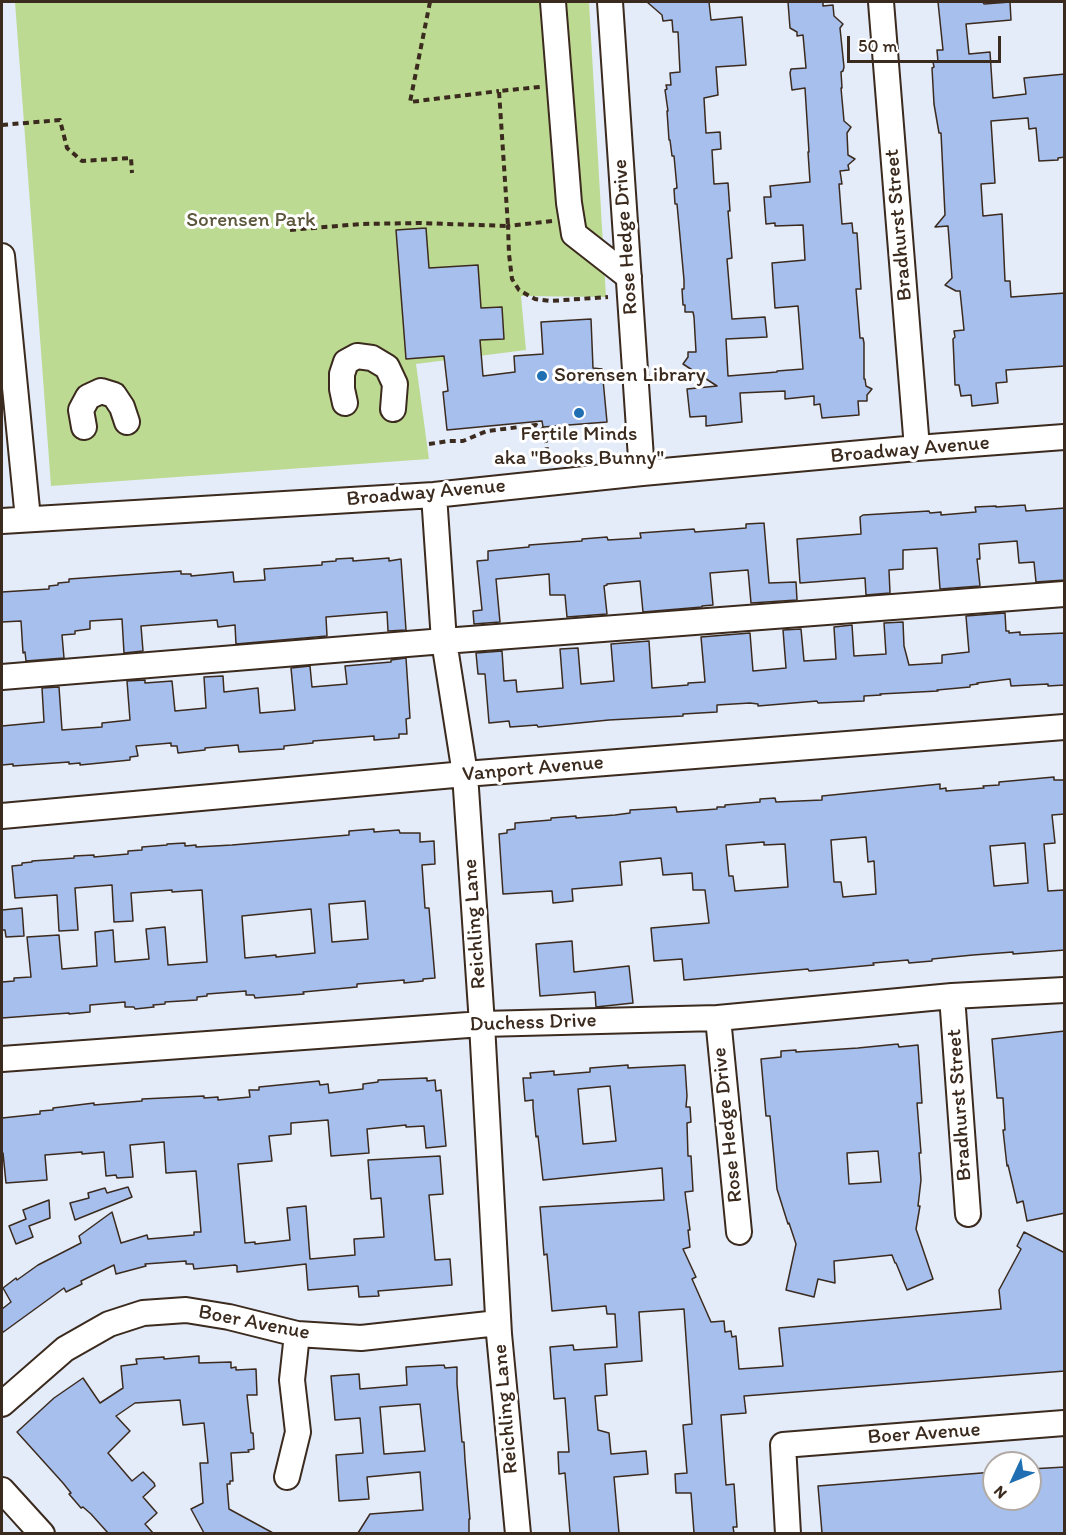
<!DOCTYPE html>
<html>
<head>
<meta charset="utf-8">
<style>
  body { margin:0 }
  #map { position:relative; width:1066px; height:1535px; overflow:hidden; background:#e4ecfa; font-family:Itim,sans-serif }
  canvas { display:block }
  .frame { position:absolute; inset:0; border:3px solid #3b2a1e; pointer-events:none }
  .north { position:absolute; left:982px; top:1451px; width:60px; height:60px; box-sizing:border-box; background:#fff; border:2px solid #b1aaa5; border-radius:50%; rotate:226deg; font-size:16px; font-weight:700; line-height:24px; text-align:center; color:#3b2a1e }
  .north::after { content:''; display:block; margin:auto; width:21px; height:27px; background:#1f6fb2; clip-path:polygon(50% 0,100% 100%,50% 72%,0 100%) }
  .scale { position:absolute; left:847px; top:36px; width:154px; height:27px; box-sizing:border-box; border:3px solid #3b2a1e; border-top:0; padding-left:8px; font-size:18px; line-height:21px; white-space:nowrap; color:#3b2a1e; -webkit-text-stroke:4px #fff; paint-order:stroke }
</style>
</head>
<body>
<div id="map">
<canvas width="1066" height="1535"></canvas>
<div class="frame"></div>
<div class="north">N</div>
<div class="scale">50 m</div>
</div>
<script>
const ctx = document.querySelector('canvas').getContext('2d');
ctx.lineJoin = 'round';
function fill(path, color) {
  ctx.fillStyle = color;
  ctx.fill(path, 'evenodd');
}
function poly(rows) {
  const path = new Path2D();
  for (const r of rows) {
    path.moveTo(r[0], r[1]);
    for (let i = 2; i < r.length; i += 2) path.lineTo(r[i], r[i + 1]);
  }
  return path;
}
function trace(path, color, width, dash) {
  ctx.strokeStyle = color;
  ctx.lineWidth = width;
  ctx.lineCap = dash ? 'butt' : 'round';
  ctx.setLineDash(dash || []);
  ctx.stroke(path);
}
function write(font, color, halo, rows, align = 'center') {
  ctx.font = font + ' Itim,sans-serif';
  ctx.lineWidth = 6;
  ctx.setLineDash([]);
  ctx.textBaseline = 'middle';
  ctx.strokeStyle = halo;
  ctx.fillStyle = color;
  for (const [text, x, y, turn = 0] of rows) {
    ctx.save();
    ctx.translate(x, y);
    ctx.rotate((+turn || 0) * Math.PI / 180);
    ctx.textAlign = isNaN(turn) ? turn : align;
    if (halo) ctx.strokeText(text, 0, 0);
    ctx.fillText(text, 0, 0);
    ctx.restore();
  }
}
const green = poly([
  [15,2,589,2,606,297,521,296,526,350,416,364,429,459,51,486]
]);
const building = poly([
  [647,2,709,2,711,20,742,17,746,65,716,67,718,95,704,98,706,133,720,132,721,149,712,150,714,184,728,183,730,211,728,211,732,258,727,259,732,319,765,317,767,337,726,339,728,376,777,372,777,371,803,369,798,306,775,308,772,263,805,260,803,225,775,226,775,223,766,224,764,197,771,197,770,186,810,182,808,152,809,152,805,88,792,90,790,73,791,69,806,68,803,35,797,36,797,32,790,28,788,2,823,2,823,6,833,5,834,16,843,24,840,28,844,67,843,71,841,72,842,88,841,88,844,121,851,127,847,133,848,155,855,159,848,165,849,170,840,171,842,184,839,184,842,224,852,223,853,233,857,233,861,289,856,289,859,325,860,338,863,338,864,343,864,379,865,379,866,386,872,389,867,395,867,401,858,401,859,415,822,418,820,404,814,405,814,396,785,399,785,391,740,393,742,422,706,426,706,416,690,417,687,389,717,386,683,364,688,357,688,352,696,352,694,317,693,312,685,312,685,305,683,305,682,289,684,289,684,280,677,204,675,204,674,189,677,188,674,156,672,156,670,140,669,140,667,111,668,111,665,90,667,89,666,85,671,85,670,73,680,72,678,32,673,32,672,20,663,21,662,15,647,2],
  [938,2,983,2,984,4,1010,2,1011,20,966,24,969,54,990,52,993,98,1026,94,1024,78,1065,74,1065,157,1058,158,1058,160,1039,161,1036,128,1029,129,1028,118,991,121,995,183,981,184,983,216,1002,214,1005,281,1010,281,1011,297,1065,293,1065,366,1006,370,1007,382,996,383,998,403,972,406,971,395,961,396,959,385,955,385,953,339,955,337,954,331,964,330,960,291,956,291,945,285,952,278,948,226,935,227,945,215,941,133,939,133,934,104,932,68,934,67,933,62,938,62,937,50,943,50,938,2],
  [426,228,429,268,478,265,481,308,502,307,504,339,480,340,483,376,515,372,514,356,543,354,541,322,591,319,593,368,602,369,607,422,543,427,542,421,447,430,443,392,448,391,444,356,406,359,396,230,426,228],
  [1025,505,1026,511,1065,508,1065,580,1036,582,1034,562,1019,563,1017,541,979,544,980,559,977,559,980,586,940,589,937,548,903,550,903,569,889,570,890,593,866,595,865,578,800,583,797,539,861,534,860,517,863,515,929,511,930,513,941,512,941,515,976,512,975,507,996,506,996,507,1025,505],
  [764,523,769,583,796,582,797,600,751,603,748,570,710,573,713,605,702,606,702,607,643,612,640,581,607,584,607,585,604,586,607,614,567,617,565,595,550,595,549,574,496,579,500,622,474,624,473,611,482,610,477,561,488,560,488,551,529,547,529,545,582,541,582,539,607,537,608,540,641,538,640,533,694,529,695,532,746,528,746,524,764,523],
  [353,558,353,561,389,558,389,561,401,559,406,630,388,631,387,612,326,617,327,636,236,644,235,625,218,627,217,620,141,626,143,651,124,653,122,619,90,621,90,629,75,631,75,634,62,635,64,658,26,661,25,652,23,653,21,621,2,622,2,592,49,589,49,586,58,585,58,583,69,582,69,579,181,571,181,574,191,574,191,576,233,572,234,582,265,580,264,569,322,565,322,562,336,561,336,559,353,558],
  [1005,613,1006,631,1009,631,1009,633,1020,632,1020,635,1065,633,1065,685,1048,686,1048,684,1011,686,1010,679,977,683,978,684,970,685,970,687,937,690,938,691,880,694,881,695,864,696,864,701,818,703,817,701,758,706,758,704,750,703,717,705,717,712,683,714,683,716,609,720,538,727,537,725,510,727,509,721,489,723,485,674,478,674,476,653,502,651,504,681,516,680,517,692,563,688,560,649,578,648,581,684,614,681,611,644,649,641,652,688,688,685,688,683,705,682,701,637,750,633,753,671,786,668,783,630,801,629,804,661,836,659,834,627,852,625,854,656,886,654,884,623,903,622,904,646,909,665,942,663,942,655,969,652,966,616,1005,613],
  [406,658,410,718,406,719,407,734,399,734,399,738,374,740,374,736,313,741,313,743,284,746,284,749,239,752,238,745,205,748,205,750,178,753,177,746,171,746,171,743,136,746,138,756,130,757,130,760,80,765,80,763,69,764,69,762,13,766,13,764,2,765,2,726,44,722,42,688,59,687,62,730,102,727,102,723,130,720,127,681,145,680,145,683,172,681,175,711,206,708,204,677,223,676,224,692,258,688,260,713,295,710,291,668,310,666,312,687,347,684,345,666,391,662,391,660,406,658],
  [1054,777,1054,780,1065,780,1065,814,1052,815,1055,843,1044,844,1048,891,1064,890,1065,950,1013,954,1013,952,973,955,932,959,932,961,909,963,908,960,873,963,874,965,809,971,808,969,684,980,682,959,654,961,651,928,709,923,705,890,693,890,692,873,663,875,661,858,620,862,622,885,572,889,573,901,553,903,552,891,503,894,499,834,507,833,507,830,515,829,515,823,551,820,551,818,576,816,576,818,615,815,630,813,630,810,647,809,676,807,677,812,717,809,717,807,725,807,725,805,760,802,760,799,775,798,776,802,822,800,822,796,940,784,940,789,946,788,946,791,984,788,983,786,999,785,999,782,1054,777],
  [866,837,868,862,874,861,876,894,843,897,841,882,834,882,831,840,866,837],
  [764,842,764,845,785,844,788,887,735,891,733,876,729,876,726,845,764,842],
  [1025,843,1028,883,994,886,990,846,1025,843],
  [374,829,374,832,399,830,400,833,420,833,420,842,434,841,435,864,422,865,425,908,429,908,435,978,423,979,423,981,404,983,404,980,357,984,357,987,303,992,304,994,255,998,254,995,246,995,246,991,207,994,207,996,197,997,197,1000,165,1002,165,1004,153,1005,154,1007,135,1009,134,1007,125,1007,125,1002,90,1005,90,1012,69,1014,69,1013,2,1018,2,982,14,981,14,978,31,977,27,937,59,935,62,969,97,966,95,932,113,930,115,962,149,959,146,929,165,927,168,965,207,962,202,890,172,892,172,890,131,893,133,921,114,922,112,885,75,888,78,930,59,931,57,895,15,898,12,866,22,865,22,863,32,862,32,861,74,858,74,856,94,855,94,857,128,854,128,851,142,850,142,847,167,845,167,844,185,843,185,846,196,845,196,847,232,845,349,835,349,831,374,829],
  [365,901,368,939,332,942,329,904,365,901],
  [311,909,315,953,276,957,276,955,245,958,242,916,311,909],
  [22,908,24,936,6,937,5,930,2,930,2,910,22,908],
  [572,941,574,972,629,966,633,1003,596,1007,595,992,540,996,536,944,572,941],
  [1065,1031,1065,1213,1027,1221,1023,1201,1017,1203,1008,1165,1007,1166,1003,1130,1005,1130,1003,1098,997,1098,992,1039,1065,1031],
  [898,1044,899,1047,918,1045,922,1103,917,1103,921,1153,919,1153,921,1180,918,1206,920,1206,916,1229,933,1279,907,1290,896,1263,895,1263,892,1255,834,1261,835,1283,818,1279,814,1297,786,1290,796,1244,789,1223,788,1224,777,1189,770,1116,766,1116,761,1059,781,1057,781,1051,796,1050,796,1052,858,1048,898,1044],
  [878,1151,881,1182,849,1184,847,1153,878,1151],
  [628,1065,628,1068,685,1065,687,1096,686,1107,690,1107,691,1122,687,1123,688,1156,691,1156,693,1191,685,1192,690,1230,688,1230,690,1247,683,1249,696,1277,692,1279,711,1322,724,1321,725,1332,731,1331,732,1337,736,1336,739,1369,783,1366,779,1328,1001,1309,999,1290,1021,1249,1017,1246,1024,1232,1065,1253,1065,1371,744,1396,746,1413,721,1415,726,1485,734,1484,737,1527,733,1527,734,1533,694,1533,691,1493,676,1493,675,1474,687,1473,683,1425,692,1424,684,1309,639,1312,642,1361,605,1364,607,1395,595,1396,598,1430,609,1433,611,1454,646,1451,648,1474,614,1477,619,1533,570,1533,565,1473,559,1474,558,1452,569,1452,565,1398,554,1399,550,1347,573,1345,574,1350,617,1347,615,1314,607,1314,606,1306,552,1311,547,1254,544,1255,540,1207,664,1200,662,1168,543,1180,538,1136,536,1137,533,1107,533,1100,525,1101,523,1078,531,1078,530,1073,554,1071,554,1075,590,1072,590,1068,628,1065],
  [610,1086,616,1141,583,1144,578,1089,610,1086],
  [427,1078,427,1081,435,1080,436,1091,441,1090,446,1146,426,1148,424,1126,406,1127,406,1125,367,1129,369,1153,331,1156,328,1120,291,1123,291,1134,269,1136,272,1161,238,1164,245,1243,255,1242,255,1244,290,1240,287,1208,306,1206,310,1259,355,1255,354,1239,384,1237,381,1198,371,1199,368,1160,440,1156,443,1194,429,1195,435,1260,450,1259,452,1285,378,1291,379,1296,359,1297,358,1286,308,1290,306,1264,237,1272,237,1266,235,1265,194,1269,193,1264,186,1264,186,1261,145,1264,146,1266,116,1274,114,1265,81,1281,82,1284,66,1292,64,1288,2,1333,2,1309,11,1302,3,1288,16,1278,17,1280,38,1265,81,1243,79,1236,112,1212,121,1243,147,1235,148,1239,194,1235,194,1232,201,1232,196,1171,166,1173,164,1142,130,1145,133,1177,117,1178,116,1175,106,1176,104,1152,82,1154,82,1152,45,1155,47,1180,6,1183,3,1153,2,1153,2,1118,40,1114,40,1111,53,1110,53,1108,94,1103,94,1105,142,1101,142,1099,204,1096,204,1098,218,1097,218,1100,250,1097,249,1090,259,1090,259,1087,319,1081,320,1085,328,1084,329,1093,363,1089,363,1084,378,1082,378,1080,427,1078],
  [128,1187,132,1197,75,1220,70,1203,89,1198,88,1193,105,1188,107,1193,128,1187],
  [49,1200,50,1218,29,1226,33,1237,16,1244,9,1226,26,1219,23,1210,49,1200],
  [199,1356,199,1363,231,1362,231,1368,236,1367,236,1370,256,1369,257,1395,247,1395,251,1433,253,1433,254,1449,248,1450,249,1452,231,1453,233,1481,230,1481,230,1484,227,1484,229,1509,273,1533,204,1533,191,1509,203,1503,200,1463,208,1463,204,1423,183,1425,180,1400,135,1403,116,1416,130,1431,108,1453,132,1481,143,1472,154,1483,155,1486,143,1497,157,1513,145,1524,153,1533,108,1533,91,1514,83,1507,81,1508,69,1494,71,1493,63,1483,17,1432,54,1398,83,1378,100,1403,123,1388,121,1366,137,1364,136,1359,164,1357,164,1359,199,1356],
  [444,1365,445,1368,457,1367,457,1384,462,1442,464,1442,465,1460,470,1519,469,1519,469,1533,358,1533,370,1514,423,1510,420,1472,367,1477,369,1499,339,1501,336,1455,363,1453,360,1418,335,1420,331,1376,359,1374,360,1389,407,1385,406,1367,444,1365],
  [420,1404,425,1451,384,1454,380,1407,420,1404],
  [1065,1467,1065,1533,822,1533,818,1486,994,1472,994,1499,1030,1499,1030,1469,1065,1467]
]);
const path = poly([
  [430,2,410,102,499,91],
  [2,125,60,120,67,148,82,161,131,158,132,173],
  [552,221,508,226,509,254,512,279,519,290,535,299,550,301,608,297],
  [290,230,361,224,419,223,508,226,499,91,540,87],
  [429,444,449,441,463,441,487,431,536,425,544,430,549,463]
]);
const minor = poly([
  [553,2,569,203,574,234,629,277],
  [610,2,642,473],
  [881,2,917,448],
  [2,256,28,519],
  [345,403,342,389,342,374,346,362,357,356,372,358,387,367,395,384,393,409],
  [84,427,81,410,88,397,101,391,114,395,122,407,127,422],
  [434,495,444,641,465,774,482,1024,499,1334,518,1534],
  [2,521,434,495,642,473,917,448,1064,437],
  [2,677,444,641,1064,594],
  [2,816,465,774,1064,727],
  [952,996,968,1214],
  [718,1018,739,1232],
  [2,1059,482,1024,718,1018,952,996,1064,990],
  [2,1404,65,1349,109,1324,143,1313,186,1310,229,1317,297,1334,361,1338,498,1323],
  [287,1477,298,1432,292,1380,297,1334],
  [2,1490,42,1534],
  [788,1534,783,1445,1064,1423]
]);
const markers = [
  [542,376,6,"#1f6fb2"],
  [579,413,6,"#1f6fb2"]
];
const parkNames = [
  ["Sorensen Park",251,221]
];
const streetNames = [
  ["Bradhurst Street",899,225,-95],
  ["Rose Hedge Drive",626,237,-94],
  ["Broadway Avenue",910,450,-5],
  ["Broadway Avenue",426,493,-5],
  ["Vanport Avenue",533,769,-5],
  ["Reichling Lane",475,924,-94],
  ["Duchess Drive",533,1023,-2],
  ["Bradhurst Street",960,1105,-94],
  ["Rose Hedge Drive",728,1125,-96],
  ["Boer Avenue",254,1323,11],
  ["Reichling Lane",506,1409,-95],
  ["Boer Avenue",924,1434,-4]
];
const poiNames = [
  ["Sorensen Library",554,376],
  ["Fertile Minds",579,435,"center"],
  ["aka \"Books Bunny\"",579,459,"center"]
];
fill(green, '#bdda92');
fill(building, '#a6bfed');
trace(building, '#3b2a1e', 1.5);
trace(minor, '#3b2a1e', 28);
trace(path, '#3b2a1e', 4, [6, 4.5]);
trace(minor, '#fff', 24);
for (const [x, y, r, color] of markers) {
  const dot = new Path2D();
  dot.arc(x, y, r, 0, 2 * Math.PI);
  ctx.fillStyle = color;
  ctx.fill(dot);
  trace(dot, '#fff', 2);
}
write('21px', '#5c563b', '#fff', parkNames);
write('21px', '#3b2a1e', '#fff', streetNames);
write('21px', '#3b2a1e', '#fff', poiNames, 'left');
</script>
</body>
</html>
